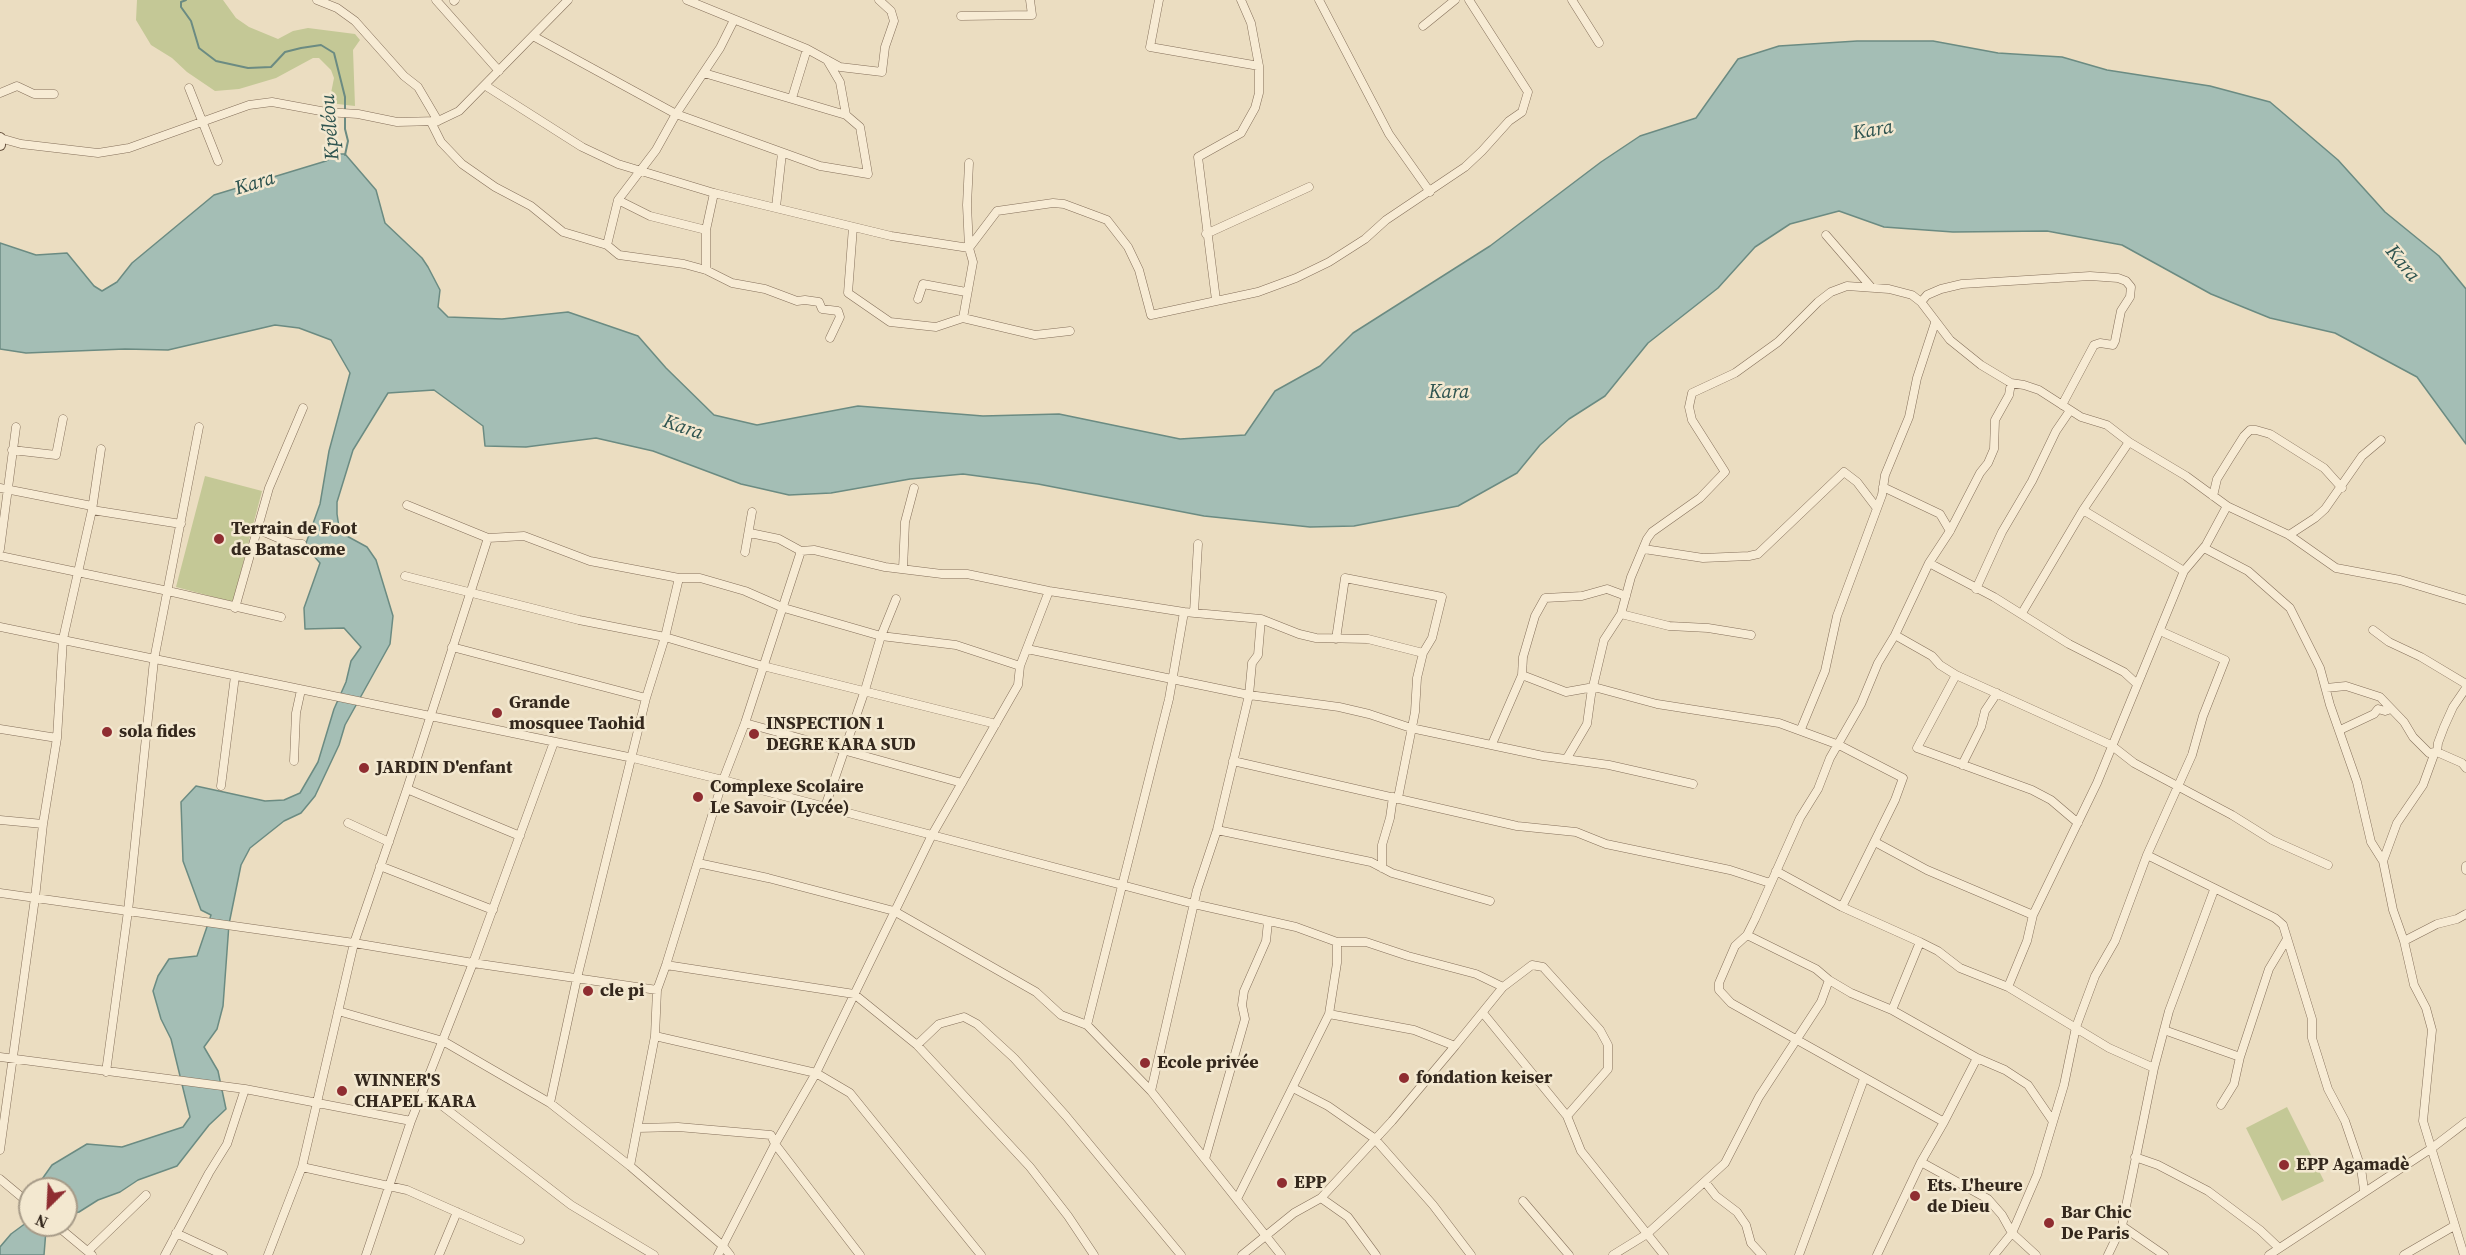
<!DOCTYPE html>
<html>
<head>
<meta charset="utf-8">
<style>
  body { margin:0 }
  #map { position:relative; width:2466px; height:1255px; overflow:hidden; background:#ebddc1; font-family:"Source Serif 4",serif }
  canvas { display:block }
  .north { position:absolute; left:18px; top:1177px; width:60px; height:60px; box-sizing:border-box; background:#f3e8d0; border:2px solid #a79b88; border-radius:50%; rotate:204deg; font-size:16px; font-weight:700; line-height:24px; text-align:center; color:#34281d }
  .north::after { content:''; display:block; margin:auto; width:21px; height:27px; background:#8f2d31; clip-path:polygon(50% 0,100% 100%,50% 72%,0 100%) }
</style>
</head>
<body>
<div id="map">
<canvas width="2466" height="1255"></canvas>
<div class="north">N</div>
</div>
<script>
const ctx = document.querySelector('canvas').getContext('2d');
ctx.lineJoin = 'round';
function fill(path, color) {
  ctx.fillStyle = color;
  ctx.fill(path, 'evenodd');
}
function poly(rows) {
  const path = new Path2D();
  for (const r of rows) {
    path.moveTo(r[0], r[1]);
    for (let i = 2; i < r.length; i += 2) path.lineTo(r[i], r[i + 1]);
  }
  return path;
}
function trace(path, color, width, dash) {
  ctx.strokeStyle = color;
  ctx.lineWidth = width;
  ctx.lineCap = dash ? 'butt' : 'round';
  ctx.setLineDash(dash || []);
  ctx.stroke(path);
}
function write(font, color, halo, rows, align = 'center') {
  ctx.font = font + ' "Source Serif 4",serif';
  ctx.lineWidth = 5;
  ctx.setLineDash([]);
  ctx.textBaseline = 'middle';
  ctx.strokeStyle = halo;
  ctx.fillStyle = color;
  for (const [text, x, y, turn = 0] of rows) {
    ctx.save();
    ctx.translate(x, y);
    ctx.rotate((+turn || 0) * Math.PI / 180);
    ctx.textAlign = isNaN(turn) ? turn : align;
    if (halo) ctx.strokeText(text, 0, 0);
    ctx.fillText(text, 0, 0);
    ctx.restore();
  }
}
const green = poly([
  [137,0,223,0,236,18,249,27,278,39,293,31,308,28,355,34,360,40,353,50,355,106,329,103,334,78,331,70,319,58,313,58,276,78,239,89,215,91,187,72,172,58,151,45,136,20],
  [205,476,262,491,233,602,176,587],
  [2287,1107,2324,1181,2282,1201,2246,1128]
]);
const water = poly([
  [1857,41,1933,41,1998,53,2062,57,2107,70,2210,86,2270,102,2338,160,2385,212,2439,256,2466,289,2466,444,2417,377,2335,333,2270,318,2211,294,2122,245,2047,231,1953,232,1884,227,1839,211,1790,224,1755,247,1718,288,1648,343,1605,396,1569,419,1540,445,1517,473,1458,506,1354,526,1310,527,1204,516,1038,484,963,474,910,479,831,493,789,495,741,484,653,451,596,438,526,447,485,446,483,426,434,390,388,393,353,450,337,502,337,514,339,527,345,535,367,547,376,560,393,616,390,644,345,725,339,745,315,796,301,813,284,821,250,848,241,865,229,924,223,1006,217,1029,204,1047,218,1071,226,1109,209,1125,177,1166,138,1180,120,1192,98,1200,79,1212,66,1215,66,1189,42,1189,40,1182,52,1165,87,1144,122,1147,183,1127,190,1117,171,1039,161,1019,153,991,158,976,169,959,197,956,211,915,201,910,183,861,181,802,196,786,265,801,284,800,300,793,318,762,334,709,346,682,351,661,361,647,344,628,305,629,304,608,320,563,305,546,320,504,329,451,350,373,331,340,299,328,275,325,168,350,125,349,26,353,0,349,0,243,36,255,67,253,94,286,102,291,117,282,132,263,214,195,326,161,337,154,345,154,376,190,385,223,422,258,428,267,440,290,438,307,448,317,502,319,568,312,638,336,666,368,714,415,757,425,858,406,983,416,1059,414,1180,439,1245,435,1275,391,1320,366,1353,333,1490,246,1601,162,1640,136,1696,118,1738,59,1779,46,1857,41],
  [30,1220,30,1225,50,1225,46,1230,44,1255,0,1255,0,1247,11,1234,30,1220]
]);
const stream = poly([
  [186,0,181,2,181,7,191,21,199,48,216,61,248,68,271,67,285,52,301,48,321,45,334,53,345,97,345,129,348,141,345,155]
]);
const minor = poly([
  [317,0,337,8,355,21,404,76,418,87,438,121],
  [436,0,499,71],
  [687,0,807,49,792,98],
  [1159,0,1150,47,1259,66],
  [1319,0,1389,134,1430,192],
  [1572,0,1599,43],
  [454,1,455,0],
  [961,16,1032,15,1030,0],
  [1423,26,1455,0],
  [533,36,676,114,820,166,868,174,860,127,846,115,840,82,827,60],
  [807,49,840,67,882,72,885,47,894,21,891,11,879,0],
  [704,73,846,115],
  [486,86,582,147,618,164,714,193,891,236,969,248,997,211,1053,203,1064,204,1107,220,1128,247,1139,270,1151,315,1258,292,1296,278,1329,262,1365,239,1386,220,1465,167,1482,151,1509,121,1522,112,1528,92,1469,0],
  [189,88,218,161],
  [0,93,17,86,34,94,54,94],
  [431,122,441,142,462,164,495,187,531,206,563,232,607,245,619,255,684,264,706,270,732,283,765,289,797,301,805,300,819,302,822,309,838,311,840,317,830,338],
  [0,138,21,144,98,153,129,148,249,105,272,102,326,112,358,114,397,122,438,121,459,111,568,0],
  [969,163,967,205,969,248,973,262,963,318,1035,335,1070,331],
  [618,200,650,216,706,230,706,270],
  [776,207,782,153],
  [853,227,848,293,890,322,936,327,963,318],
  [706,230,714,193],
  [1206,234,1309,187],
  [1826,235,1871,287],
  [607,245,618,200,656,150,676,114,720,48,734,20],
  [918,299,923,284,966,292],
  [1216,300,1198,157,1241,133,1255,108,1259,93,1259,66,1251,23,1241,0],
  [1921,302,1927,295,1941,289,1962,284,2090,276,2118,278,2126,281,2131,287,2130,297,2121,311,2115,341,2113,345,2100,343,2094,345,2062,405],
  [12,450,56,455,63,419],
  [1883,487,1940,514,1950,531],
  [0,488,92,506],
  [2213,496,2217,479,2230,458,2244,436,2250,430,2256,430,2270,434,2324,468,2342,488],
  [407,505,488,538,524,536,590,561,679,578,700,578,745,591,784,608,881,636,956,645,1020,666],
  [92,510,181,524],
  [2083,510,2184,571],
  [257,529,290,543,302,544],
  [750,533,779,539,801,551,814,550,885,567,942,574,967,574,1049,591,1184,612],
  [2289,535,2315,518,2325,509,2362,456,2381,440],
  [2204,548,2248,571,2290,608,2320,668,2330,705,2357,782,2371,842,2383,861],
  [0,549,16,427],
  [1644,549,1703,558,1749,556,1758,554,1844,472,1857,482,1876,507],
  [745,552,752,512],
  [0,556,168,591,281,617],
  [1929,563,1994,597,2069,644,2124,672,2137,684],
  [903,569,905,522,914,488],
  [405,576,579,620,665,637,763,666,996,724],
  [1976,589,2002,532,2032,481,2056,431,2069,412],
  [235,608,269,488,303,408],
  [1194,612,1198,544],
  [2022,613,2083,510,2129,442],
  [1621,614,1669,626,1708,628,1751,635],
  [1261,619,1258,655,1252,663,1249,695,1217,830,1197,890,1151,1091,1281,1255],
  [0,627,633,758,723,780,1194,904,1296,927,1337,942,1366,942,1408,956,1476,974,1503,987],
  [2373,630,2389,642,2421,657,2466,684],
  [1895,635,1932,656,1940,665,1956,675,2111,745,2134,763,2232,815,2272,840,2328,865],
  [1336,639,1345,578,1442,597,1432,638,1423,653,1417,678,1415,712,1398,798],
  [452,647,646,698],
  [1027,649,1249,695,1339,707,1369,714,1411,728,1543,756,1609,765,1693,784],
  [1522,675,1566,692,1594,687,1657,704,1779,723,1839,745,1903,778,1895,800,1842,907],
  [1956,675,1917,748,2032,790,2051,800,2078,823],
  [2326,688,2346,686,2380,697,2404,722,2413,737,2429,753,2435,752],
  [745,723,962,783],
  [0,729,57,738],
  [1801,729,1825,671,1837,616,1882,495,1885,475,1909,417,1917,378,1935,323],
  [2340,730,2374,714,2378,709,2385,711,2391,709],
  [1492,744,1522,675,1523,657,1535,616,1545,598,1582,596,1607,589,1626,596],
  [2437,752,2462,763,2466,768],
  [1567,758,1587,724,1591,695,1604,640,1621,614,1631,577,1647,539,1652,532,1700,498,1725,472,1692,420,1689,407,1692,393,1735,373,1778,342,1818,302,1831,292,1847,286,1889,289,1912,295,1921,302,1950,340,1981,365,2011,383,2024,385,2039,390,2081,417,2107,425,2129,442,2186,476,2227,506,2289,535,2336,568,2400,580,2466,600],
  [294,761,296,713,301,690],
  [1233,761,1517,826,1576,832,1606,844,1730,870,1770,883],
  [1962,765,1981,727,1985,711,1997,693],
  [221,786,235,676],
  [407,789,520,836],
  [825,807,865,690,881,636,896,599],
  [0,820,43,824],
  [348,823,389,842],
  [1217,830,1371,862,1392,873,1490,901],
  [1875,842,1927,870,2033,915],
  [2147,855,2275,918,2283,925,2312,1019,2312,1038,2328,1089,2345,1121,2361,1168,2364,1190],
  [698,863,768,878,894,911,1036,992,1061,1015,1087,1025,1151,1091],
  [380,866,493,910],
  [2466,866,2466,870],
  [1382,868,1382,845,1390,818,1393,797],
  [1776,871,1842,907,1920,942,1938,951,1960,968,2008,987,2109,1048,2154,1068,2122,1226],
  [0,893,354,943,473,963,657,990,666,965,723,780,745,723,801,551],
  [1747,935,1816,969,1829,980,1851,993,1892,1010,1977,1058,1944,1122,1921,1162,1877,1255],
  [2404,941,2437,924,2457,919,2466,914],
  [666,965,854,994,917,1045,1030,1167,1068,1216,1094,1255],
  [2008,987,2027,941,2033,915,2097,783,2184,571,2206,545,2227,506],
  [1892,1010,1920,942],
  [338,1011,443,1041,550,1103,630,1166,723,1246,730,1255],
  [1483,1013,1567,1116,1581,1151,1664,1255],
  [1329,1014,1414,1030,1455,1046,1503,987,1532,965,1543,967,1600,1030,1608,1045,1608,1069,1567,1116],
  [1087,1025,1169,699,1184,612,1261,619,1299,634,1316,638,1368,639,1423,653],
  [2164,1030,2240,1057],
  [655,1036,816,1073,850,1093,981,1255],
  [917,1045,939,1024,964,1017,977,1024,1014,1058,1066,1116,1181,1255],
  [0,1057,245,1089,411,1121],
  [1977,1058,2005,1070,2028,1085,2052,1120],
  [2154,1068,2169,1011,2214,890],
  [106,1072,128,911,154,660,199,427],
  [1293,1088,1328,1106,1374,1138,1433,1205,1471,1255],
  [422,1095,436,1101,571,1205,654,1255],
  [550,1103,577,978,646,698,665,637,679,578],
  [2221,1105,2234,1084,2240,1057,2269,969,2287,939],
  [1944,1122,1731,1003,1719,990,1719,983,1735,946,1747,935,1755,919,1800,818,1818,789,1830,758,1861,704,1878,663,1895,635,1929,563,1950,531,1980,473,1988,463,1994,449,1995,420,2009,395,2011,383],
  [638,1128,678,1127,771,1135,775,1144,860,1255],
  [0,1150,35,898,43,824,57,738,63,639,92,510,101,449],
  [2135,1157,2158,1165,2208,1191,2260,1230,2279,1248],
  [1205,1159,1245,1019,1242,1005,1244,991,1266,941,1268,922],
  [1921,1162,1988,1199,2002,1215,2012,1233,2036,1255],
  [630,1166,655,1036,657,990],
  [302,1167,407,1190,520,1240],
  [0,1179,30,1204],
  [1705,1182,1716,1196,1737,1212,1746,1225,1751,1243,1762,1255],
  [1321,1198,1348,1217,1376,1255],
  [1237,1199,1329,1014,1337,963,1337,942],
  [1523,1201,1569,1255],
  [56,1225,92,1255],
  [176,1233,223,1255],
  [88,1251,146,1195],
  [165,1255,209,1173,227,1144,245,1089],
  [268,1255,302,1167,354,943,407,789,488,538],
  [366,1255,411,1121,473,963,554,742],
  [439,1255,457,1212],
  [718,1255,775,1144,816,1073,932,835,1018,685,1020,666,1049,591],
  [1242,1255,1294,1213,1321,1198,1392,1121,1455,1046],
  [1613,1255,1647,1234,1725,1163,1759,1097,1821,1002,1829,980],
  [1799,1255,1864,1079],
  [1994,1255,2012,1233,2037,1175,2064,1085,2076,1027,2095,976,2115,941,2147,855,2192,755,2203,716,2225,660,2160,631],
  [2108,1255,2122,1226,2164,1255],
  [2269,1255,2432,1148,2466,1122],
  [2404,1255,2454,1226],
  [2464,1255,2423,1121,2432,1030,2426,1008,2414,985,2404,941,2393,910,2383,861,2397,823,2423,785,2435,752,2437,752,2438,743,2444,727,2453,707,2466,688]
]);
const secondary = poly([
  [0,138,0,145]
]);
const markers = [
  [219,539,6,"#8f2d31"],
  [497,713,6,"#8f2d31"],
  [107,732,6,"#8f2d31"],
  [754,734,6,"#8f2d31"],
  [364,768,6,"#8f2d31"],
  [698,797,6,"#8f2d31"],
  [588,991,6,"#8f2d31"],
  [1145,1063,6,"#8f2d31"],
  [1404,1078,6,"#8f2d31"],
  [342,1091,6,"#8f2d31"],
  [2284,1165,6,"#8f2d31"],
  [1282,1183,6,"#8f2d31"],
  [1915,1196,6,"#8f2d31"],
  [2049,1223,6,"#8f2d31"]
];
const poiNames = [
  ["Terrain de Foot",231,529],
  ["de Batascome",231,550],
  ["Grande",509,703],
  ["mosquee Taohid",509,724],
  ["INSPECTION 1",766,724],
  ["DEGRE KARA SUD",766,745],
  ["sola fides",119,732],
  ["JARDIN D'enfant",376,768],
  ["Complexe Scolaire",710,787],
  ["Le Savoir (Lycée)",710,808],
  ["cle pi",600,991],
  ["Ecole privée",1157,1063],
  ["fondation keiser",1416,1078],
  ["WINNER'S",354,1081],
  ["CHAPEL KARA",354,1102],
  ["EPP Agamadè",2296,1165],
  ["EPP",1294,1183],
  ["Ets. L'heure",1927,1186],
  ["de Dieu",1927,1207],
  ["Bar Chic",2061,1213],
  ["De Paris",2061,1234]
];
const waterNames = [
  ["Kpéléou",331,127,-94],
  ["Kara",1873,131,-10],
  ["Kara",255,184,-17],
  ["Kara",2402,264,50],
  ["Kara",1449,393],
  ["Kara",683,428,19]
];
fill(green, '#c4c896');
fill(water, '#a4beb5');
trace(water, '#6b8b82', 1.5);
trace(stream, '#6b8b82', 2);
trace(minor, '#846f5a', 9);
trace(secondary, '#65503d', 12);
trace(minor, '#f7ebd4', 8);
trace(secondary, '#f7ebd4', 10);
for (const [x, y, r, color] of markers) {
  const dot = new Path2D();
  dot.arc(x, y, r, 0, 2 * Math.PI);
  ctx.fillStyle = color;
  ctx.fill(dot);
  trace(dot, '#f3e8d0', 2);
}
write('bold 18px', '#34281d', '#f3e8d0', poiNames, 'left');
write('italic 20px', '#2d534f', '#f3e8d0', waterNames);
</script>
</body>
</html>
